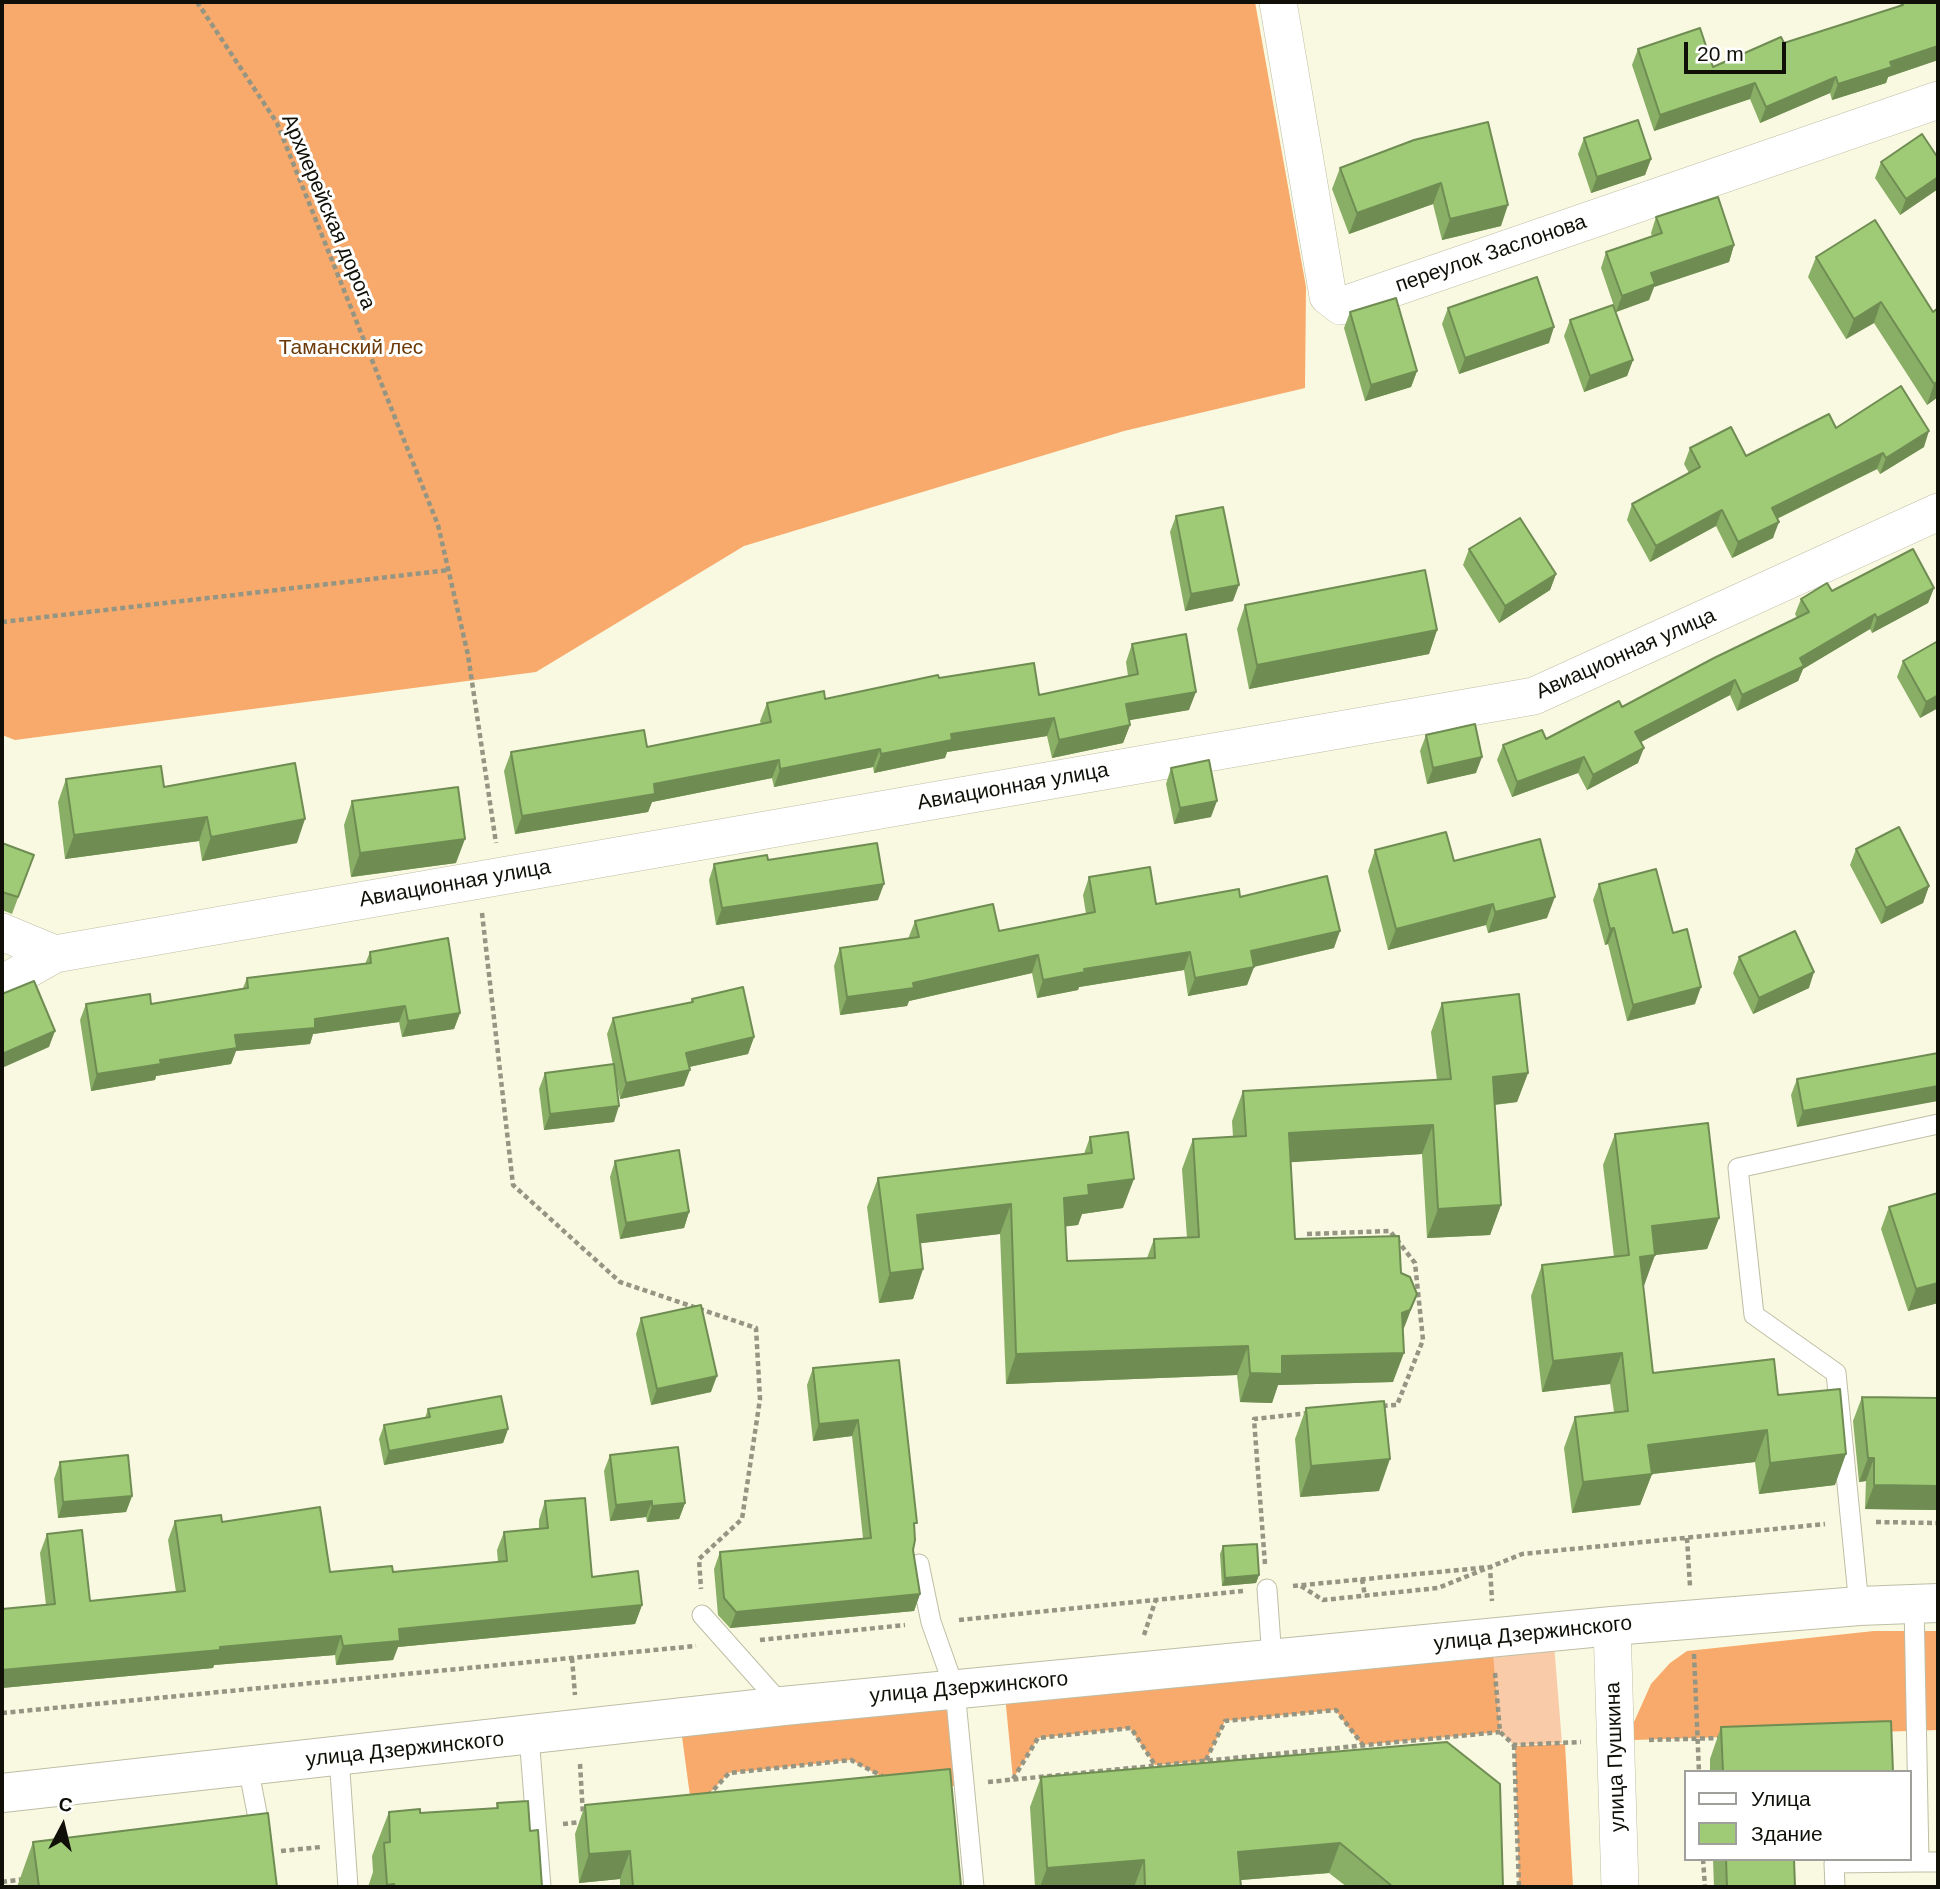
<!DOCTYPE html>
<html>
<head>
<meta charset="utf-8">
<style>
  body { margin:0 }
  #map { position:relative; width:1940px; height:1889px; overflow:hidden; background:#f9f9e1; font-family:Arial,sans-serif }
  canvas { display:block }
  .frame { position:absolute; inset:0; border:4px solid #101008; pointer-events:none }
  .legend { position:absolute; left:1684px; top:1770px; width:228px; height:91px; box-sizing:border-box; background:#fff; border:2px solid #9f9f9c; margin:0; padding:9px 12px; list-style:none; font-size:21px; color:#101008 }
  .legend li { display:flex; align-items:center; gap:14px; height:35px }
  .legend b { width:35px; border:2px solid #9f9f9c }
  .north { position:absolute; left:28px; top:1791px; width:70px; height:70px; -webkit-text-stroke:5px #fff; paint-order:stroke; rotate:7deg; font-size:19px; font-weight:700; line-height:28px; text-align:center; color:#101008 }
  .north::after { content:''; display:block; margin:auto; width:24px; height:32px; background:#101008; clip-path:polygon(50% 0,100% 100%,50% 72%,0 100%) }
  .scale { position:absolute; left:1684px; top:42px; width:102px; height:32px; box-sizing:border-box; border:4px solid #101008; border-top:0; padding-left:9px; font-size:21px; line-height:24px; white-space:nowrap; color:#101008; -webkit-text-stroke:5px #fff; paint-order:stroke }
</style>
</head>
<body>
<div id="map">
<canvas width="1940" height="1889"></canvas>
<div class="frame"></div>
<ul class="legend">
<li><b style="height:9px;background:#fff"></b>Улица</li>
<li><b style="height:19px;background:#9fca76"></b>Здание</li>
</ul>
<div class="north">С</div>
<div class="scale">20 m</div>
</div>
<script>
const ctx = document.querySelector('canvas').getContext('2d');
ctx.lineJoin = 'round';
function fill(path, color) {
  ctx.fillStyle = color;
  ctx.fill(path, 'evenodd');
}
function poly(rows) {
  const path = new Path2D();
  for (const r of rows) {
    path.moveTo(r[0], r[1]);
    for (let i = 2; i < r.length; i += 2) path.lineTo(r[i], r[i + 1]);
  }
  return path;
}
function trace(path, color, width, dash) {
  ctx.strokeStyle = color;
  ctx.lineWidth = width;
  ctx.lineCap = dash ? 'butt' : 'round';
  ctx.setLineDash(dash || []);
  ctx.stroke(path);
}
function write(font, color, halo, rows, align = 'center') {
  ctx.font = font + ' Arial,sans-serif';
  ctx.lineWidth = 6;
  ctx.setLineDash([]);
  ctx.textBaseline = 'middle';
  ctx.strokeStyle = halo;
  ctx.fillStyle = color;
  for (const [text, x, y, turn = 0] of rows) {
    ctx.save();
    ctx.translate(x, y);
    ctx.rotate((+turn || 0) * Math.PI / 180);
    ctx.textAlign = isNaN(turn) ? turn : align;
    if (halo) ctx.strokeText(text, 0, 0);
    ctx.fillText(text, 0, 0);
    ctx.restore();
  }
}
const green = poly([
  [1554,1644,1562,1743,1514,1745,1500,1732,1493,1651]
]);
const forest = poly([
  [2,2,1255,2,1306,287,1305,388,1124,431,744,546,536,672,15,740,2,735],
  [1874,1631,1938,1631,1938,1730,1634,1740,1634,1722,1651,1684,1670,1663,1687,1651],
  [1493,1651,1500,1732,1362,1745,1335,1710,1225,1721,1206,1761,1155,1765,1130,1728,1038,1738,1013,1779,1005,1695],
  [954,1699,964,1785,906,1790,851,1760,729,1773,692,1811,681,1729],
  [1565,1744,1573,1887,1519,1887,1515,1746]
]);
const path = poly([
  [197,2,277,123,438,525,468,655,496,843],
  [2,622,449,570],
  [482,913,513,1185,620,1282,756,1328,760,1399,742,1519,699,1559,701,1589],
  [1307,1234,1390,1231,1415,1263,1423,1340,1397,1405,1381,1406],
  [1876,1522,1938,1523],
  [1687,1538,1690,1586],
  [1265,1564,1254,1419,1309,1413],
  [1362,1579,1365,1596],
  [1293,1586,1490,1567,1522,1554,1825,1524],
  [1301,1586,1323,1600,1438,1588,1490,1567,1492,1601],
  [959,1620,1243,1591],
  [1144,1635,1156,1599],
  [760,1640,905,1625],
  [1694,1654,1699,1772],
  [572,1658,575,1695],
  [1495,1673,1500,1732,1514,1745,1581,1742],
  [2,1713,696,1646],
  [1649,1740,1720,1738],
  [1514,1745,1519,1887],
  [1206,1760,1225,1721,1336,1710,1362,1744],
  [580,1764,583,1815],
  [1013,1779,1038,1738,1131,1728,1155,1765],
  [988,1782,1500,1732],
  [708,1796,729,1773,851,1760,884,1777],
  [563,1824,582,1822],
  [281,1851,321,1847],
  [1703,1859,1705,1887],
  [2,1882,25,1879]
]);
const lane = poly([
  [919,1564,931,1622,955,1690,974,1887],
  [1267,1589,1272,1659],
  [1859,1606,1836,1373,1754,1315,1738,1168,1938,1124],
  [702,1615,783,1706],
  [529,1736,541,1887],
  [339,1757,348,1887],
  [248,1767,258,1818,257,1854,260,1887],
  [1919,1862,1938,1862],
  [1835,1887,1834,1863,1919,1862,1914,1603]
]);
const street = poly([
  [1278,2,1328,296,1341,306,1938,100],
  [2,932,55,954],
  [2,984,55,954,1534,696,1938,512],
  [1612,1626,1620,1887]
]);
const secondary = poly([
  [2,1793,783,1706,1612,1626,1859,1606,1938,1603]
]);
const wall = poly([
  [1901,2,1938,2,1938,60,1888,77,1886,83,1832,100,1830,93,1760,123,1750,99,1654,131,1632,65,1638,49,1713,67,1899,7],
  [1584,138,1651,159,1645,175,1591,193,1578,154],
  [1414,140,1501,226,1442,240,1433,204,1349,234,1332,189,1340,168],
  [1938,158,1938,189,1900,215,1875,178,1881,162],
  [1656,217,1734,245,1729,262,1654,287,1649,300,1616,312,1601,268,1606,252,1652,236,1651,233],
  [1816,257,1933,312,1938,308,1938,397,1927,405,1874,323,1846,339,1808,277],
  [1448,308,1549,343,1459,374,1442,324],
  [1350,312,1417,371,1411,387,1365,401,1344,328],
  [1570,320,1633,360,1627,376,1584,392,1564,336],
  [1836,428,1924,447,1880,474,1877,469,1777,519,1773,538,1732,558,1716,526,1650,562,1627,520,1632,504,1689,473,1684,464,1690,448,1746,456],
  [1176,516,1233,601,1185,611,1170,532],
  [1469,549,1556,574,1550,590,1499,623,1463,565],
  [1934,588,1928,603,1872,633,1870,629,1803,669,1798,681,1737,711,1730,695,1640,742,1638,763,1587,790,1578,773,1512,797,1497,760,1503,745,1546,739,1622,707,1797,618,1795,614,1801,599,1832,591],
  [1245,605,1437,630,1429,654,1249,689,1237,629],
  [1132,644,1189,710,1129,720,1130,725,1123,743,1052,758,1047,736,947,752,945,758,874,773,873,767,774,787,772,778,652,802,648,812,515,834,504,771,511,752,647,747,761,724,760,721,767,703,825,699,939,678,1039,695,1128,676,1126,662],
  [1903,661,1938,708,1920,718,1897,677],
  [1426,735,1476,773,1427,784,1420,751],
  [1171,768,1211,817,1174,824,1166,784],
  [66,779,164,787,297,843,202,861,199,841,65,859,58,802],
  [352,801,456,863,351,877,344,825],
  [2,843,34,855,12,914,2,910],
  [1856,849,1929,886,1923,903,1881,924,1850,865],
  [1375,850,1454,861,1547,918,1488,933,1486,925,1388,950,1368,871],
  [768,860,878,900,716,925,709,880,714,864],
  [1089,877,1156,904,1240,897,1334,948,1254,967,1247,985,1188,996,1184,970,1079,987,1078,990,1037,998,1032,973,909,1001,907,1006,840,1015,834,966,840,948,908,939,915,921,999,931,1086,914,1083,895],
  [1599,884,1673,933,1695,1004,1627,1021,1608,944,1605,945,1593,900],
  [370,952,460,1013,454,1029,402,1037,399,1022,313,1034,310,1044,236,1051,231,1064,156,1076,155,1080,91,1091,80,1020,86,1004,151,1004,243,988,247,978,365,964],
  [1739,957,1809,988,1753,1014,1733,973],
  [692,999,754,1037,748,1054,689,1067,684,1086,620,1099,617,1084,614,1122,544,1130,539,1089,545,1073,613,1065,607,1034,613,1018,691,1002],
  [1442,1003,1528,1073,1517,1102,1495,1105,1501,1205,1490,1235,1427,1238,1422,1154,1291,1162,1295,1239,1403,1331,1393,1382,1278,1385,1272,1403,1240,1402,1237,1375,1006,1384,1000,1234,920,1243,923,1269,913,1299,879,1303,867,1207,878,1178,1084,1154,1090,1137,1123,1208,1082,1214,1078,1225,1065,1226,1067,1261,1147,1258,1154,1239,1187,1238,1182,1169,1193,1139,1233,1137,1232,1121,1243,1091,1437,1080,1431,1032],
  [1938,1053,1797,1127,1791,1095,1797,1079],
  [1615,1134,1719,1218,1707,1249,1655,1255,1643,1286,1653,1373,1778,1395,1835,1485,1759,1494,1755,1462,1652,1474,1640,1505,1572,1513,1564,1448,1575,1417,1614,1412,1610,1384,1542,1392,1531,1296,1542,1265,1614,1257,1603,1165],
  [615,1161,689,1212,684,1228,620,1239,610,1177],
  [1938,1193,1938,1303,1908,1311,1881,1229,1889,1207],
  [641,1318,711,1392,651,1405,636,1334],
  [899,1360,914,1530,913,1550,920,1594,914,1611,730,1628,718,1615,714,1569,720,1552,863,1538,852,1436,813,1441,807,1385,813,1368],
  [1862,1397,1938,1398,1938,1510,1865,1509,1866,1481,1859,1482,1853,1421],
  [1306,1408,1379,1491,1300,1497,1295,1439],
  [428,1409,508,1429,503,1443,384,1465,379,1439,384,1425,425,1418],
  [610,1455,685,1503,679,1519,647,1522,646,1517,610,1521,604,1471],
  [60,1462,132,1496,126,1512,58,1518,54,1479],
  [545,1501,592,1577,642,1605,635,1624,398,1647,393,1660,336,1665,335,1655,214,1665,213,1668,2,1688,2,1609,46,1605,40,1553,47,1534,90,1601,176,1592,168,1540,175,1521,222,1522,330,1572,393,1572,498,1562,497,1550,504,1532,539,1528,539,1520],
  [1223,1546,1259,1575,1256,1583,1222,1586,1220,1554],
  [1721,1727,1893,1772,1710,1772,1710,1759],
  [1447,1742,1503,1887,1347,1887,1329,1873,1240,1880,1241,1887,1035,1887,1030,1807,1041,1777],
  [497,1803,530,1831,542,1887,368,1887,373,1872,372,1856,389,1812,420,1813,496,1808],
  [585,1805,961,1887,620,1887,620,1879,579,1883,575,1834],
  [33,1842,277,1887,17,1887],
  [1713,1859,1794,1859,1795,1887,1714,1887]
]);
const shadedWall = poly([
  [1938,46,1938,60,1888,77,1886,83,1832,100,1838,84,1890,62],
  [1836,77,1830,93,1760,123,1766,107],
  [1755,83,1750,99,1654,131,1660,115],
  [1651,159,1645,175,1591,193,1597,177],
  [1938,177,1938,189,1900,215,1906,199],
  [1441,183,1433,204,1349,234,1357,213],
  [1508,205,1501,226,1442,240,1450,219],
  [1734,245,1729,262,1654,287,1649,300,1616,312,1622,296,1651,273],
  [1881,302,1874,323,1846,339,1854,319],
  [1554,327,1549,343,1459,374,1465,358],
  [1633,360,1627,376,1584,392,1590,376],
  [1417,371,1411,387,1365,401,1371,385],
  [1938,381,1938,397,1927,405,1934,384],
  [1929,431,1924,447,1880,474,1886,458],
  [1883,453,1877,469,1766,524,1772,508],
  [1722,510,1716,526,1650,562,1656,546],
  [1779,522,1773,538,1732,558,1738,542],
  [1556,574,1550,590,1499,623,1505,606],
  [1239,585,1233,601,1185,611,1191,594],
  [1934,588,1928,603,1872,633,1877,618],
  [1875,614,1870,629,1803,669,1798,681,1737,711,1742,695,1800,658],
  [1437,630,1429,654,1249,689,1257,665],
  [1735,680,1730,695,1630,748,1635,732],
  [1196,692,1189,710,1119,722,1126,704],
  [1938,695,1938,708,1920,718,1926,702],
  [1054,718,1047,736,947,752,945,758,874,773,881,754,951,734],
  [1130,725,1123,743,1052,758,1059,740],
  [1644,748,1638,763,1587,790,1593,775],
  [880,749,873,767,774,787,780,769],
  [1482,757,1476,773,1427,784,1433,768],
  [1584,757,1578,773,1512,797,1517,782],
  [779,760,772,778,652,802,648,812,515,834,522,816,654,784],
  [1217,801,1211,817,1174,824,1180,808],
  [207,817,199,841,65,859,74,835],
  [305,819,297,843,202,861,211,837],
  [465,839,456,863,351,877,360,853],
  [884,884,878,900,716,925,722,908],
  [1929,886,1923,903,1881,924,1886,908],
  [1555,897,1547,918,1488,933,1495,912],
  [1493,904,1486,925,1388,950,1396,929],
  [1614,928,1608,944,1605,945,1610,929],
  [1340,931,1334,948,1244,969,1251,951],
  [1190,952,1184,970,1079,987,1078,990,1037,998,1043,980,1084,969],
  [1038,955,1032,973,909,1001,907,1006,840,1015,847,997],
  [1254,967,1247,985,1188,996,1195,978],
  [1814,972,1809,988,1753,1014,1759,998],
  [1701,987,1695,1004,1627,1021,1633,1005],
  [405,1006,399,1022,313,1034,310,1044,236,1051,231,1064,156,1076,155,1080,91,1091,97,1074,160,1060,235,1035,315,1019],
  [460,1013,454,1029,402,1037,408,1021],
  [55,1031,49,1047,2,1068,2,1054],
  [754,1037,748,1054,680,1069,686,1053],
  [690,1070,684,1086,620,1099,626,1083],
  [1528,1073,1517,1102,1482,1106,1493,1077],
  [1938,1086,1938,1101,1797,1127,1803,1111],
  [619,1106,614,1122,544,1130,550,1114],
  [1433,1125,1422,1154,1279,1163,1289,1133],
  [1134,1179,1123,1208,1082,1214,1078,1225,1053,1228,1064,1198,1088,1185],
  [1011,1204,1000,1234,906,1245,917,1215],
  [1501,1205,1490,1235,1427,1238,1438,1209],
  [689,1212,684,1228,620,1239,626,1223],
  [1719,1218,1707,1249,1655,1255,1644,1286,1628,1288,1652,1226],
  [923,1269,913,1299,879,1303,890,1273],
  [1938,1283,1938,1303,1908,1311,1916,1289],
  [1417,1294,1406,1323,1399,1340,1402,1313],
  [1248,1346,1237,1375,1006,1384,1016,1354],
  [1404,1353,1393,1382,1278,1385,1272,1403,1240,1402,1250,1373,1282,1356],
  [1622,1353,1610,1384,1542,1392,1553,1361],
  [717,1376,711,1392,651,1405,657,1389],
  [858,1420,852,1436,813,1441,819,1424],
  [508,1429,503,1443,384,1465,389,1451],
  [1767,1430,1755,1462,1652,1474,1640,1505,1572,1513,1583,1482,1648,1445],
  [1846,1454,1835,1485,1759,1494,1770,1463],
  [1868,1458,1874,1458,1866,1481,1859,1482],
  [1390,1459,1379,1491,1300,1497,1311,1466],
  [1874,1485,1938,1486,1938,1510,1865,1509],
  [132,1496,126,1512,58,1518,63,1502],
  [652,1501,646,1517,610,1521,616,1505],
  [685,1503,679,1519,647,1522,652,1506],
  [1259,1575,1256,1583,1222,1586,1225,1578],
  [920,1594,914,1611,730,1628,736,1612],
  [642,1605,635,1624,398,1647,393,1660,336,1665,343,1646,399,1629],
  [341,1636,335,1655,214,1665,213,1668,2,1688,2,1670,220,1647],
  [1340,1843,1329,1873,1228,1881,1238,1852],
  [630,1851,620,1879,579,1883,589,1854],
  [1144,1860,1134,1887,1040,1887,1047,1868],
  [394,1884,393,1887,386,1887,387,1885]
]);
const building = poly([
  [1902,2,1938,2,1938,46,1890,62,1892,67,1838,84,1836,77,1766,107,1755,83,1660,115,1638,49,1700,28,1713,67,1781,37,1784,43,1903,5,1902,2],
  [1638,120,1651,159,1597,177,1584,138,1638,120],
  [1488,122,1508,205,1450,219,1441,183,1357,213,1340,168,1414,140,1488,122],
  [1922,134,1938,158,1938,177,1906,199,1881,162,1922,134],
  [1718,197,1734,245,1651,273,1655,284,1622,296,1606,252,1662,233,1656,217,1718,197],
  [1875,220,1933,312,1938,308,1938,381,1934,384,1881,302,1854,319,1816,257,1875,220],
  [1537,277,1554,327,1465,358,1448,308,1537,277],
  [1396,298,1417,371,1371,385,1350,312,1396,298],
  [1613,305,1633,360,1590,376,1570,320,1613,305],
  [1901,386,1929,431,1886,458,1883,453,1772,508,1779,522,1738,542,1722,510,1656,546,1632,504,1700,467,1690,448,1731,427,1746,456,1829,414,1836,428,1901,386],
  [1223,507,1239,585,1191,594,1176,516,1223,507],
  [1520,518,1556,574,1505,606,1469,549,1520,518],
  [1913,549,1934,588,1877,618,1875,614,1800,658,1804,666,1742,695,1735,680,1635,732,1644,748,1593,775,1584,757,1517,782,1503,745,1542,730,1546,739,1619,701,1622,707,1714,658,1809,612,1801,599,1827,583,1832,591,1913,549],
  [1425,570,1437,630,1257,665,1245,605,1425,570],
  [1186,634,1196,692,1126,704,1130,725,1059,740,1054,718,951,734,952,740,881,754,880,749,780,769,779,760,654,784,655,794,522,816,511,752,644,730,647,747,771,722,767,703,824,691,825,699,938,675,939,678,1034,663,1039,695,1138,674,1132,644,1186,634],
  [1938,641,1938,695,1926,702,1903,661,1938,641],
  [1475,724,1482,757,1433,768,1426,735,1475,724],
  [1209,760,1217,801,1180,808,1171,768,1209,760],
  [295,763,305,819,211,837,207,817,74,835,66,779,161,766,164,787,295,763],
  [458,787,465,839,360,853,352,801,458,787],
  [1899,827,1929,886,1886,908,1856,849,1899,827],
  [1446,832,1454,861,1540,839,1555,897,1495,912,1493,904,1396,929,1375,850,1446,832],
  [2,843,34,855,18,897,2,892,2,843],
  [877,843,884,884,722,908,714,864,767,855,768,860,877,843],
  [1150,867,1156,904,1239,889,1240,897,1327,876,1340,931,1251,951,1254,967,1195,978,1190,952,1084,969,1085,972,1043,980,1038,955,913,983,914,988,847,997,840,948,919,937,915,921,993,904,999,931,1095,912,1089,877,1150,867],
  [1656,869,1673,933,1687,929,1701,987,1633,1005,1614,928,1610,929,1599,884,1656,869],
  [1795,931,1814,972,1759,998,1739,957,1795,931],
  [448,938,460,1013,408,1021,405,1006,315,1019,315,1028,235,1035,237,1048,160,1060,161,1064,97,1074,86,1004,150,994,151,1004,248,988,247,978,371,963,370,952,448,938],
  [34,981,55,1031,2,1054,2,994,34,981],
  [743,987,754,1037,686,1053,690,1070,626,1083,613,1018,693,1002,692,999,743,987],
  [1519,994,1528,1073,1493,1077,1501,1205,1438,1209,1433,1125,1289,1133,1295,1239,1399,1236,1401,1273,1410,1277,1417,1294,1410,1310,1402,1313,1404,1353,1282,1356,1282,1374,1250,1373,1248,1346,1016,1354,1011,1204,917,1215,923,1269,890,1273,878,1178,1092,1153,1090,1137,1128,1132,1134,1179,1088,1185,1089,1195,1064,1198,1067,1261,1155,1258,1154,1239,1199,1237,1193,1139,1246,1136,1243,1091,1451,1079,1442,1003,1519,994],
  [1938,1053,1938,1086,1803,1111,1797,1079,1938,1053],
  [614,1064,619,1106,550,1114,545,1073,614,1064],
  [1708,1123,1719,1218,1652,1226,1655,1255,1640,1257,1653,1373,1774,1359,1778,1395,1840,1389,1846,1454,1770,1463,1767,1430,1648,1445,1652,1474,1583,1482,1575,1417,1628,1411,1622,1353,1553,1361,1542,1265,1629,1255,1615,1134,1708,1123],
  [679,1150,689,1212,626,1223,615,1161,679,1150],
  [1938,1193,1938,1283,1916,1289,1889,1207,1938,1193],
  [701,1305,717,1376,657,1389,641,1318,701,1305],
  [899,1360,917,1523,914,1523,915,1540,913,1550,920,1594,736,1612,724,1598,720,1552,871,1538,858,1420,819,1424,813,1368,899,1360],
  [501,1396,508,1429,389,1451,384,1425,430,1417,428,1409,501,1396],
  [1862,1397,1938,1398,1938,1486,1874,1485,1874,1458,1868,1458,1862,1397],
  [1384,1401,1390,1459,1311,1466,1306,1408,1384,1401],
  [678,1447,685,1503,652,1506,652,1501,616,1505,610,1455,678,1447],
  [128,1455,132,1496,63,1502,60,1462,128,1455],
  [585,1498,592,1577,638,1571,642,1605,399,1629,400,1641,343,1646,341,1636,220,1647,220,1650,2,1670,2,1609,55,1604,47,1534,82,1530,90,1601,185,1591,175,1521,221,1515,222,1522,320,1507,330,1572,392,1566,393,1572,507,1561,504,1532,548,1528,545,1501,585,1498],
  [1257,1544,1259,1575,1225,1578,1223,1546,1257,1544],
  [1891,1721,1893,1772,1723,1772,1721,1727,1891,1721],
  [1447,1742,1500,1784,1503,1887,1393,1887,1340,1843,1238,1852,1241,1887,1145,1887,1144,1860,1047,1868,1041,1777,1447,1742],
  [950,1769,961,1886,948,1887,633,1887,630,1851,589,1854,585,1805,950,1769],
  [528,1801,530,1831,538,1830,542,1887,395,1887,394,1884,387,1885,384,1843,390,1842,389,1812,420,1809,420,1813,498,1808,497,1803,528,1801],
  [268,1813,277,1887,39,1887,33,1842,268,1813],
  [1726,1859,1794,1859,1795,1887,1727,1887,1726,1859]
]);
const streetNames = [
  ["Архиерейская дорога",328,212,67],
  ["переулок Заслонова",1491,254,-19],
  ["Авиационная улица",1626,654,-24],
  ["Авиационная улица",1013,787,-10],
  ["Авиационная улица",455,884,-10],
  ["улица Дзержинского",1533,1634,-6],
  ["улица Дзержинского",969,1688,-5],
  ["улица Дзержинского",405,1750,-6],
  ["улица Пушкина",1616,1757,-92]
];
const parkNames = [
  ["Таманский лес",351,348]
];
fill(green, '#facba8');
fill(forest, '#f7aa6b');
trace(lane, '#bebea6', 21);
trace(street, '#bebea6', 38);
trace(secondary, '#bebea6', 40);
trace(path, '#959584', 4.5, [5, 3.5]);
trace(lane, '#fff', 19);
trace(street, '#fff', 37);
trace(secondary, '#fff', 38);
fill(wall, '#89ae65');
fill(shadedWall, '#6f8d53');
fill(building, '#9fca76');
trace(building, '#6f8d53', 2);
write('21px', '#101008', '#fff', streetNames);
write('21px', '#6b3a08', '#fff', parkNames);
</script>
</body>
</html>
